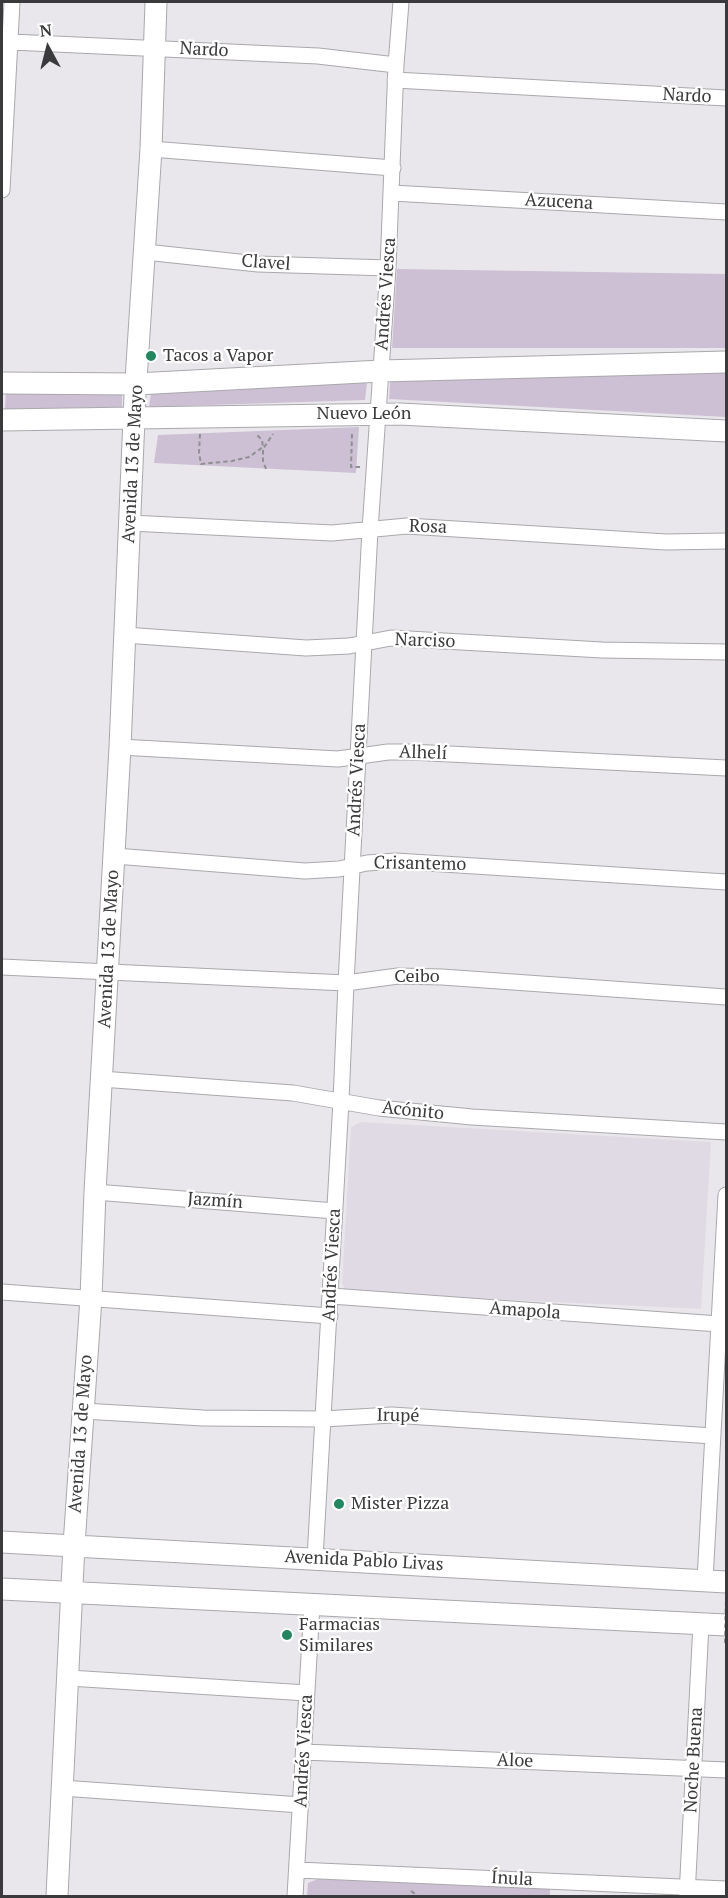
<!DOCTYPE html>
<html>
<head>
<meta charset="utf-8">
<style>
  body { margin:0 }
  #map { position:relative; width:728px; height:1898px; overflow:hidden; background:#e9e7eb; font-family:"PT Serif",serif }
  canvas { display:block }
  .frame { position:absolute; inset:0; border:3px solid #3a393b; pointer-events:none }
  .north { position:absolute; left:18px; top:18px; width:60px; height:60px; -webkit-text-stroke:4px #fff; paint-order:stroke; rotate:353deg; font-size:16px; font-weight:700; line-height:24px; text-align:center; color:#3a393b }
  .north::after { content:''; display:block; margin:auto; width:21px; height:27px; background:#3a393b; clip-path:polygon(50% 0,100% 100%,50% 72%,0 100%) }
</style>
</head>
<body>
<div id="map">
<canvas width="728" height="1898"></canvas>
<div class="frame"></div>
<div class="north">N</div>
</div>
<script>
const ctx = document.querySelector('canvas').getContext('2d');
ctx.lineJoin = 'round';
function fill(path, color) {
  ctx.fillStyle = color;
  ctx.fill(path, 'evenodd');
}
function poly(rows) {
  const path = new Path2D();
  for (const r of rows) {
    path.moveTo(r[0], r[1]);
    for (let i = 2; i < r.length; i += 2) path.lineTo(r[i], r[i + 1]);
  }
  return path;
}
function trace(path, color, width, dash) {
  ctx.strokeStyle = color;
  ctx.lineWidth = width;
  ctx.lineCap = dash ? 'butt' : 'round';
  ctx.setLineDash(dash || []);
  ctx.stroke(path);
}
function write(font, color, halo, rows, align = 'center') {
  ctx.font = font + ' "PT Serif",serif';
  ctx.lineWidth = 4.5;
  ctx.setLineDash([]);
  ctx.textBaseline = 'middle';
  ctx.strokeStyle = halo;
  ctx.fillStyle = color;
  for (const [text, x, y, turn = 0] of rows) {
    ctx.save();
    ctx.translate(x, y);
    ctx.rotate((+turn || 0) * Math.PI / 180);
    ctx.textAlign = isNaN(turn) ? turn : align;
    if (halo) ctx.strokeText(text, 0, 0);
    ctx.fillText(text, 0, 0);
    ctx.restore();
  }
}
const built = poly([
  [361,1122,711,1142,701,1309,346,1292,342,1283,351,1127]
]);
const green = poly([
  [397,269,726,274,726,348,392,348],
  [726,365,726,417,389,399,391,371],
  [368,374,365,400,149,407,151,393],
  [122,388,122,407,5,409,6,390],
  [359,427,356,473,154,463,158,435],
  [318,1879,407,1883,550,1889,550,1896,307,1896,308,1883]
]);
const path = poly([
  [200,434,199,453,201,464,232,461,249,457,263,447,262,440,256,434],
  [352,434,351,467,360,467],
  [266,469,263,461,263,449,273,434],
  [411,1891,418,1896]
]);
const street = poly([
  [11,42,318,56,396,65],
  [395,80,726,98],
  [151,149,393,168],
  [2,190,12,2],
  [392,193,726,212],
  [145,252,258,264,388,268],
  [130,523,332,533,407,526,666,542,726,541],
  [125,635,306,648,349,646,391,638,602,650,726,652],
  [120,747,338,759,388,752,410,752,726,768],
  [115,856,305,871,339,869,367,863,396,861,726,882],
  [2,967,346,983,398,976,442,977,726,997],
  [101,1079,293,1093,379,1108,472,1117,726,1132],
  [95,1192,335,1211],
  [2,1292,330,1316],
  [331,1296,719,1324],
  [83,1411,203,1418,323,1419,392,1415,713,1436],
  [315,1558,341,1101,346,983,370,530,388,268,396,65,401,2],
  [705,1580,726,1195],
  [69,1678,307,1693],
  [304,1752,726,1770],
  [62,1788,301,1805],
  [297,1870,726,1889],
  [295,1896,312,1605],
  [687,1896,701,1624]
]);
const secondary = poly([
  [2,383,136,384,381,371,726,362],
  [2,420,400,414,726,431],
  [2,1542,726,1582],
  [2,1589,726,1625],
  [57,1896,74,1545,91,1298,95,1192,120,747,135,395,151,149,156,2]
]);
const pathBridge = poly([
  [725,1643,726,1595]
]);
const markers = [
  [151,356,6,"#228660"],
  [339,1504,6,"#228660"],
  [287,1635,6,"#228660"]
];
const streetNames = [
  ["Nardo",204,50,3],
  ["Nardo",687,96,3],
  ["Azucena",559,202,3],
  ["Clavel",266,263,4],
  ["Andrés Viesca",386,294,-86],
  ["Nuevo León",364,414],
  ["Avenida 13 de Mayo",133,464,-87],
  ["Rosa",428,527,2],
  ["Narciso",425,641,2],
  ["Alhelí",423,753,2],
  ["Andrés Viesca",357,780,-87],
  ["Crisantemo",420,864,1],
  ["Avenida 13 de Mayo",109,949,-87],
  ["Ceibo",417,977],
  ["Acónito",413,1111,6],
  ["Jazmín",215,1201,4],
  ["Andrés Viesca",332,1265,-87],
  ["Amapola",525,1311,4],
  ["Irupé",398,1416,1],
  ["Avenida 13 de Mayo",81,1434,-86],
  ["Avenida Pablo Livas",364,1561,3],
  ["Andrés Viesca",304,1751,-87],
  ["Noche Buena",694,1760,-87],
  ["Aloe",515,1761,2],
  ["Ínula",512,1879,3]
];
const poiNames = [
  ["Tacos a Vapor",163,356],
  ["Mister Pizza",351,1504],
  ["Farmacias",299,1625],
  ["Similares",299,1646]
];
fill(built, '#e0dae4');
fill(green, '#cdc0d5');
trace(street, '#aaa8ac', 17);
trace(secondary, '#aaa8ac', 23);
trace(path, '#908f92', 2, [4.5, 3]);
trace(street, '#fff', 15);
trace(secondary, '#fff', 21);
trace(pathBridge, '#908f92', 2, [4.5, 3]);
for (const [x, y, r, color] of markers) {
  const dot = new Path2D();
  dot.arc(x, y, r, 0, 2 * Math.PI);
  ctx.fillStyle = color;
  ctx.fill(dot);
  trace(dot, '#fff', 2);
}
write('18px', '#3a393b', '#fff', streetNames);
write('18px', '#3a393b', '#fff', poiNames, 'left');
</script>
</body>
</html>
